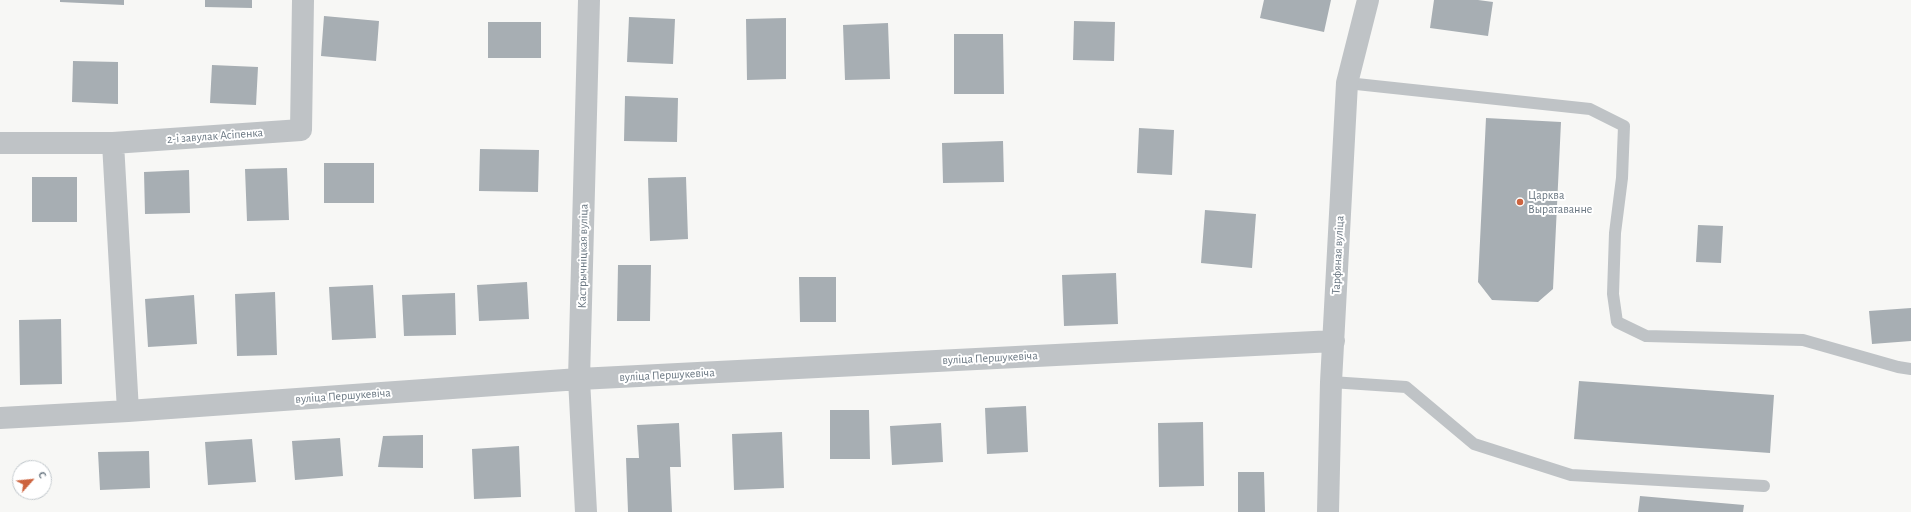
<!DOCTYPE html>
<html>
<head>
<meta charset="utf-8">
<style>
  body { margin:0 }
  #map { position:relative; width:1911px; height:512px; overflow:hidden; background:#f7f7f5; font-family:"Alegreya Sans",sans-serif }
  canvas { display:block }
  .north { position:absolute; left:12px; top:460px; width:40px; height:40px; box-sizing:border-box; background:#fff; border:1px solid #c3c9cd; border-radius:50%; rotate:63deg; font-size:11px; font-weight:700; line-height:16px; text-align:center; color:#6a7782 }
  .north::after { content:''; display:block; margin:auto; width:14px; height:18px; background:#cd643f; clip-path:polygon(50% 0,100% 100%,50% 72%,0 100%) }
</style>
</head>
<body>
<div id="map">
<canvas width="1911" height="512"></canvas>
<div class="north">С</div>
</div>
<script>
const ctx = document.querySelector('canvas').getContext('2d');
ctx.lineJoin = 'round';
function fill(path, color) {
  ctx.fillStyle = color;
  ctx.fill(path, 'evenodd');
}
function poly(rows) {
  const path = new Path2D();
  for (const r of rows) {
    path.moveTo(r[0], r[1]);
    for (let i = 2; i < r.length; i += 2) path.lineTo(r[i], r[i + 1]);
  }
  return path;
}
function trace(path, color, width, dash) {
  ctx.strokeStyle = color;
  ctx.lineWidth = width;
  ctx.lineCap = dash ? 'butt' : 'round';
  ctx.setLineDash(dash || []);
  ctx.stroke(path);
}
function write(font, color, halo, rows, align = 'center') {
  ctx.font = font + ' "Alegreya Sans",sans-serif';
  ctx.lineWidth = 4;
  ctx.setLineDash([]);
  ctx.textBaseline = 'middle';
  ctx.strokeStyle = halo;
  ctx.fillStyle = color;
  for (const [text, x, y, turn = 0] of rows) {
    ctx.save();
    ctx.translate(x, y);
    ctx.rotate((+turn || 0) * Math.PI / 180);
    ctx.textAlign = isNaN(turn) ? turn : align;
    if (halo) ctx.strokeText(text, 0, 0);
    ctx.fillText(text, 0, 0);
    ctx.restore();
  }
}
const building = poly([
  [60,0,124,0,124,5,60,2],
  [205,0,252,0,252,8,205,7],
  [1264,0,1331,0,1324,32,1260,18],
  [1434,0,1478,0,1493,2,1488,36,1430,28],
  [324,16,379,21,376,61,321,56],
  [629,17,675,19,673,64,627,62],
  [786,18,786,79,747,80,746,19],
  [1074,21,1115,22,1114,61,1073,60],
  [488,22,541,22,541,58,488,58],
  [888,23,890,79,845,80,843,25],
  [954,34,1003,34,1004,94,954,94],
  [73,61,118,62,118,104,72,102],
  [212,65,258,67,256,105,210,103],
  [625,96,678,98,677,142,624,141],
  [1486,118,1561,122,1553,289,1538,302,1492,300,1478,282],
  [1139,128,1174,130,1172,175,1137,173],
  [1003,141,1004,182,943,183,942,143],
  [480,149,539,150,538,192,479,191],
  [324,163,374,163,374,203,324,203],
  [287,168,289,220,247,221,245,169],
  [189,170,190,213,145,214,144,172],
  [32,177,77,177,77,222,32,222],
  [686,177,688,239,650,241,648,178],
  [1205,210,1256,214,1252,268,1201,263],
  [1698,225,1723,226,1721,263,1696,262],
  [618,265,651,265,650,321,617,321],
  [1116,273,1118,324,1064,326,1062,275],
  [799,277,836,277,836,322,800,322],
  [527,282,529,319,479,321,477,285],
  [373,285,376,338,332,340,329,287],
  [275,292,277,355,237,356,235,294],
  [455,293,456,335,404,336,402,295],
  [194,295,197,344,148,347,145,299],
  [1911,308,1911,341,1872,344,1869,311],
  [61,319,62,384,20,385,19,320],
  [1579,381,1774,395,1770,453,1574,439],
  [1026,406,1028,452,987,454,985,408],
  [830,410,869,410,870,459,830,459],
  [1203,422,1204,486,1159,487,1158,423],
  [679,423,681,467,670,467,672,512,628,512,626,458,639,458,637,425],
  [941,423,943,462,892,465,890,426],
  [782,432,784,488,734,490,732,434],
  [423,435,423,468,378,467,383,436],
  [340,438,343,476,295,480,292,441],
  [252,439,256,482,208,485,205,442],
  [519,446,521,497,474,499,472,449],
  [149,451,150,488,100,490,98,452],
  [1238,472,1264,472,1265,512,1238,512],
  [1640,496,1744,505,1743,512,1638,512]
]);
const lane = poly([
  [1347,83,1590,109,1624,126,1622,178,1615,233,1613,294,1617,322,1646,336,1803,340,1898,367,1911,369],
  [1331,382,1406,387,1474,444,1571,475,1764,486]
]);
const street = poly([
  [0,143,113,143,301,130,303,0],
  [113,143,128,411],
  [0,418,128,411,579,379,1334,341],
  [586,512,579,379,589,0],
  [1328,512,1331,382,1347,83,1368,0]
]);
const markers = [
  [1520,202,4,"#cd643f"]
];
const streetNames = [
  ["2-і завулак Асіпенка",215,136,-4],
  ["Тарфяная вуліца",1338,255,-87],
  ["Кастрычніцкая вуліца",583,256,-89],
  ["вуліца Першукевіча",990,358,-3],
  ["вуліца Першукевіча",667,375,-3],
  ["вуліца Першукевіча",343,396,-4]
];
const poiNames = [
  ["Царква",1528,195],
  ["Выратаванне",1528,209]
];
fill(building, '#a7aeb3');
trace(lane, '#bfc3c6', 12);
trace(street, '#bfc3c6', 22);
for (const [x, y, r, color] of markers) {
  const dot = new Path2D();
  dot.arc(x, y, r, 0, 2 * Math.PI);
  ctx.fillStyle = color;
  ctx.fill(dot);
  trace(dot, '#fff', 1.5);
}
write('12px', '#6a7782', '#fff', streetNames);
write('12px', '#6a7782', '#fff', poiNames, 'left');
</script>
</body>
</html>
